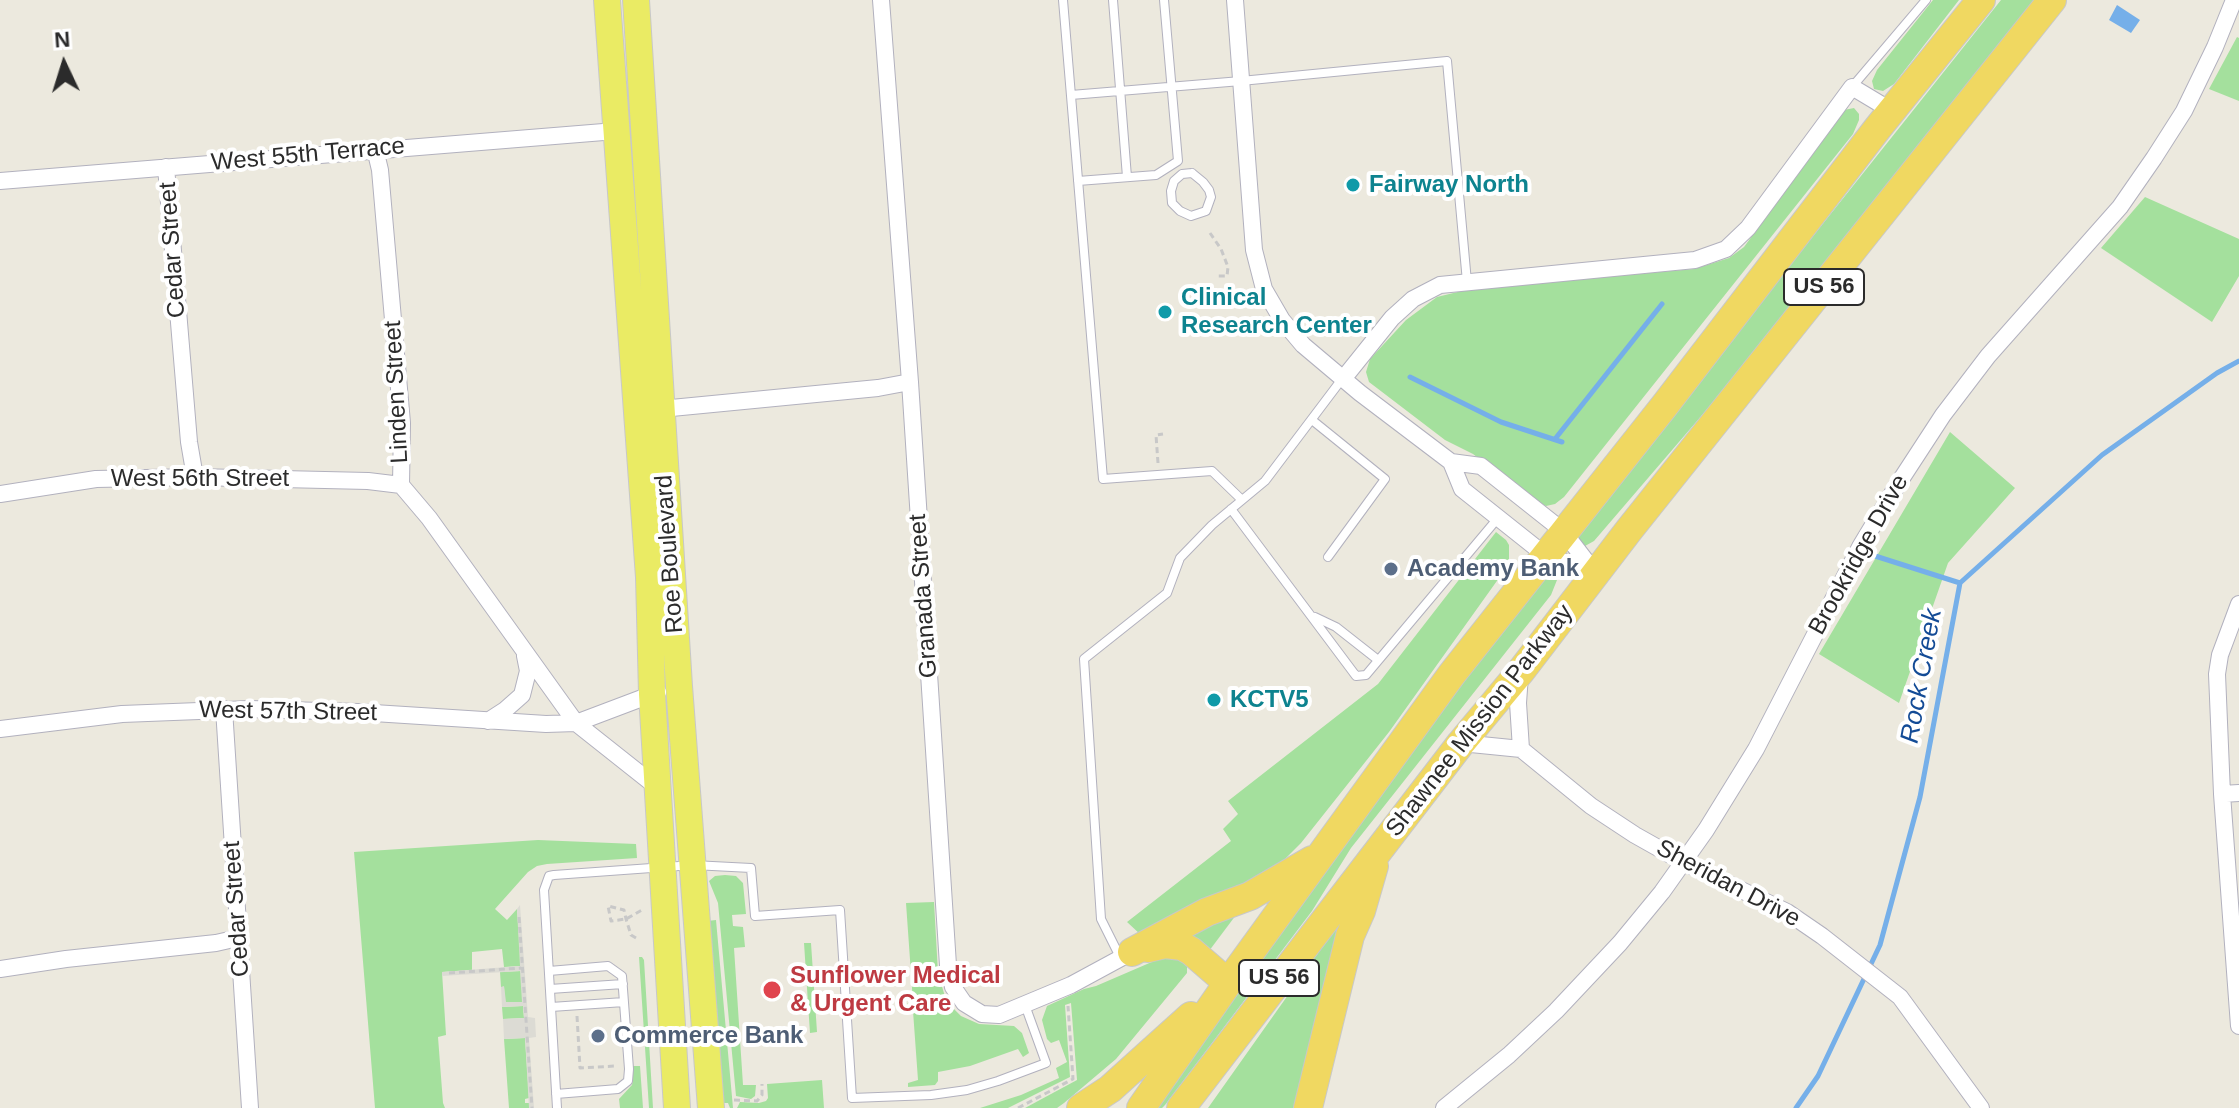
<!DOCTYPE html>
<html>
<head>
<meta charset="utf-8">
<style>
  body { margin:0 }
  #map { position:relative; width:2239px; height:1108px; overflow:hidden; background:#ece9de; font-family:Arial,sans-serif }
  canvas { display:block }
  .north { position:absolute; left:24px; top:24px; width:80px; height:80px; -webkit-text-stroke:6px #fff; paint-order:stroke; rotate:356deg; font-size:22px; font-weight:700; line-height:32px; text-align:center; color:#2b2b2b }
  .north::after { content:''; display:block; margin:auto; width:28px; height:36px; background:#2b2b2b; clip-path:polygon(50% 0,100% 100%,50% 72%,0 100%) }
</style>
</head>
<body>
<div id="map">
<canvas width="2239" height="1108"></canvas>
<div class="north">N</div>
</div>
<script>
const ctx = document.querySelector('canvas').getContext('2d');
ctx.lineJoin = 'round';
function fill(path, color) {
  ctx.fillStyle = color;
  ctx.fill(path, 'evenodd');
}
function poly(rows) {
  const path = new Path2D();
  for (const r of rows) {
    path.moveTo(r[0], r[1]);
    for (let i = 2; i < r.length; i += 2) path.lineTo(r[i], r[i + 1]);
  }
  return path;
}
function trace(path, color, width, dash) {
  ctx.strokeStyle = color;
  ctx.lineWidth = width;
  ctx.lineCap = dash ? 'butt' : 'round';
  ctx.setLineDash(dash || []);
  ctx.stroke(path);
}
function write(font, color, halo, rows, align = 'center') {
  ctx.font = font + ' Arial,sans-serif';
  ctx.lineWidth = 8;
  ctx.setLineDash([]);
  ctx.textBaseline = 'middle';
  ctx.strokeStyle = halo;
  ctx.fillStyle = color;
  for (const [text, x, y, turn = 0] of rows) {
    ctx.save();
    ctx.translate(x, y);
    ctx.rotate((+turn || 0) * Math.PI / 180);
    ctx.textAlign = isNaN(turn) ? turn : align;
    if (halo) ctx.strokeText(text, 0, 0);
    ctx.fillText(text, 0, 0);
    ctx.restore();
  }
}
const green = poly([
  [1933,0,1959,0,1894,84,1883,91,1874,89,1872,81,1877,70],
  [2001,0,2035,0,1715,400,1594,541,1585,546,1579,542,1577,538,1583,525],
  [2237,37,2239,38,2239,101,2209,89],
  [1854,108,1859,114,1859,120,1853,134,1564,497,1555,504,1546,506,1528,496,1473,454,1445,440,1369,382,1366,372,1370,359,1406,320,1437,297,1474,288,1694,269,1729,258,1744,247,1844,110],
  [2145,197,2239,239,2239,276,2212,322,2101,248],
  [1950,432,2015,488,1948,563,1899,703,1819,654],
  [1496,532,1506,540,1509,545,1509,564,1389,732,1301,843,1273,871,1141,935,1127,922,1231,841,1223,829,1238,814,1228,801,1378,684],
  [1548,574,1554,575,1557,580,1551,595,1351,848,1312,911,1165,1105,1162,1108,1151,1108,1450,697],
  [538,840,636,844,637,858,547,864,537,866,528,872,495,909,507,920,517,909,521,966,504,967,502,949,472,952,472,970,442,972,446,1035,438,1037,443,1103,445,1108,375,1108,354,852],
  [725,875,736,876,743,883,746,914,732,915,733,926,743,927,745,947,734,948,743,1085,756,1085,755,1096,751,1099,736,1096,718,903,709,881,715,876],
  [934,902,938,973,946,1000,944,1003,946,1010,951,1006,961,1016,979,1024,1014,1026,1022,1033,1029,1053,1023,1057,1018,1049,970,1066,938,1072,938,1081,935,1085,908,1087,908,1083,918,1080,913,1011,902,1010,900,1006,913,1002,906,903],
  [1239,911,1209,951,1190,936],
  [1346,915,1298,1108,1208,1108,1310,964],
  [716,920,733,1108,730,1108,728,1103,723,1103,707,921],
  [804,943,811,943,817,1032,810,1033],
  [1168,955,1187,963,1187,973,1116,1059,1064,1103,1057,1108,1025,1108,1077,1080,1071,1003,1065,1005,1070,1077,1008,1108,980,1108,1021,1095,1059,1078,1056,1068,1067,1062,1059,1040,1051,1043,1047,1039,1042,1020,1047,1006,1084,989,1096,986],
  [639,957,642,957,644,960,653,1108,649,1108],
  [521,971,523,1002,505,1003,504,987,501,987,500,972],
  [523,1006,524,1018,503,1019,502,1007],
  [525,1038,529,1098,525,1099,525,1103,529,1103,529,1108,509,1108,504,1039],
  [633,1066,640,1066,643,1108,620,1108,619,1099,632,1085,633,1079],
  [822,1080,824,1108,737,1108,740,1102,759,1103,766,1101,768,1098,767,1084]
]);
const plaza = poly([
  [520,905,528,1017,535,1018,536,1037,529,1038,534,1108,529,1108,525,1038,504,1039,503,1019,524,1018,523,1006,502,1007,501,987,504,986,506,1002,522,1002,520,971,442,976,442,972,520,966,517,909]
]);
const water = poly([
  [2117,5,2140,20,2131,33,2109,20]
]);
const stream = poly([
  [1410,377,1501,422,1562,442],
  [1555,439,1662,304],
  [1872,555,1960,583],
  [1796,1108,1818,1076,1880,945,1920,797,1960,583,2102,455,2217,373,2239,361]
]);
const path = poly([
  [1210,233,1221,249,1228,267,1227,276,1217,276],
  [1158,463,1156,435,1163,434],
  [519,917,532,1108],
  [636,938,631,935,626,919,624,910,608,906,611,921,626,919,642,910],
  [449,973,521,968],
  [577,1016,580,1068,616,1066],
  [734,1100,757,1101,762,1095,762,1084],
  [1018,1108,1073,1079,1068,1006]
]);
const service = poly([
  [1063,0,1103,479,1212,471,1242,500],
  [1113,0,1127,177],
  [1852,87,1926,0],
  [1071,95,1241,81,1447,61,1467,282],
  [1192,173,1203,182,1209,190,1211,197,1206,211,1191,216,1180,211,1172,203,1171,191,1174,181,1182,174,1192,173],
  [1078,181,1156,175,1178,161,1164,0],
  [1312,420,1385,479,1328,557],
  [1231,509,1356,676,1366,675,1498,518],
  [1315,617,1336,627,1378,660],
  [1120,957,1101,919,1084,659,1167,593,1180,558,1212,525,1265,481,1342,379],
  [549,971,608,966,622,976,629,1069,628,1081,618,1089,556,1094],
  [550,989,623,984],
  [551,1007,624,1002],
  [557,1108,544,890,549,876,554,875,693,865,751,868,755,916,840,910,852,1098,931,1095,967,1090,998,1081,1046,1063,1025,1005]
]);
const minor = poly([
  [881,0,910,382,948,965,953,987,964,1003,982,1014,999,1015,1071,985,1132,952],
  [1235,0,1254,250,1264,289,1282,320,1303,345,1360,393,1451,462,1481,466,1563,531,1596,574],
  [375,149,380,170,402,423,401,485,429,518,576,723,658,788],
  [166,167,189,442,195,477],
  [0,181,616,131],
  [1343,379,1392,318,1413,299,1440,285,1695,260,1726,249,1748,228,1852,87,1892,111],
  [661,409,878,388,910,382],
  [1451,462,1462,489,1545,555,1596,574],
  [0,494,96,479,195,477,368,481,401,485],
  [2239,604,2220,655,2217,674,2222,794,2239,1026],
  [1520,675,1518,703,1521,749],
  [224,709,250,1108],
  [488,721,505,710,522,695,528,671,525,656],
  [0,729,122,714,250,709,358,712,546,724,576,723,658,692],
  [1461,743,1521,749,1591,806,1635,835,1683,862,1787,912,1822,936,1900,997,1981,1108],
  [2222,794,2239,793],
  [0,969,66,959,216,943,238,938],
  [1444,1108,1509,1055,1556,1011,1620,943,1662,892,1706,830,1756,749,1860,547,1898,484,1943,415,1988,356,2120,207,2154,158,2184,111,2215,47,2234,0]
]);
const primary = poly([
  [607,0,649,577,652,694,677,1108],
  [636,0,679,686,711,1108]
]);
const trunk = poly([
  [1148,948,1165,944,1182,946,1191,951,1228,983],
  [1132,952,1207,912,1250,896,1312,860],
  [1081,1108,1110,1089,1191,1016],
  [1141,1108,1228,983,1452,674,1665,405,1877,129,1981,0],
  [1181,1108,1461,743,1521,671,1629,530,2052,0],
  [1308,1108,1350,936,1361,911,1374,866]
]);
const markers = [
  [1353,185,8,"#0f9aa8"],
  [1165,312,8,"#0f9aa8"],
  [1391,569,8,"#5c6f8a"],
  [1214,700,8,"#0f9aa8"],
  [772,990,10,"#e0444e"],
  [598,1036,8,"#5c6f8a"]
];
const shields = [
  [1824,287,80],
  [1279,978,80]
];
const shieldNames = [
  ["US 56",1824,287],
  ["US 56",1279,978]
];
const streetNames = [
  ["West 55th Terrace",308,155,-5],
  ["Cedar Street",173,250,-94],
  ["Linden Street",397,392,-93],
  ["West 56th Street",200,479],
  ["Roe Boulevard",670,554,-94],
  ["Brookridge Drive",1859,555,-61],
  ["Granada Street",924,596,-94],
  ["West 57th Street",288,712,1],
  ["Shawnee Mission Parkway",1480,721,-52],
  ["Sheridan Drive",1728,884,28],
  ["Cedar Street",237,909,-94]
];
const cultureNames = [
  ["Fairway North",1369,185],
  ["Clinical",1181,298],
  ["Research Center",1181,326],
  ["KCTV5",1230,700]
];
const serviceNames = [
  ["Academy Bank",1407,569],
  ["Commerce Bank",614,1036]
];
const healthNames = [
  ["Sunflower Medical",790,976],
  ["& Urgent Care",790,1004]
];
const waterNames = [
  ["Rock Creek",1922,676,-80]
];
fill(green, '#a4e09d');
fill(plaza, '#dcdbd4');
fill(water, '#75afe9');
trace(stream, '#75afe9', 5);
trace(service, '#b2b1be', 10);
trace(minor, '#b2b1be', 18);
trace(primary, '#c8c8c8', 28);
trace(trunk, '#c8c8c8', 30);
trace(path, '#c8c8c8', 3, [6, 4]);
trace(service, '#fff', 8);
trace(minor, '#fff', 16);
trace(primary, '#eaeb64', 26);
trace(trunk, '#f0d861', 28);
for (const [x, y, r, color] of markers) {
  const dot = new Path2D();
  dot.arc(x, y, r, 0, 2 * Math.PI);
  ctx.fillStyle = color;
  ctx.fill(dot);
  trace(dot, '#fff', 3);
}
for (const [x, y, w] of shields) {
  const box = new Path2D();
  box.roundRect(x - w / 2, y - 18, w, 36, 6);
  ctx.fillStyle = '#fff';
  ctx.fill(box);
  trace(box, '#2b2b2b', 2);
}
write('bold 22px', '#2b2b2b', null, shieldNames);
write('24px', '#2b2b2b', '#fff', streetNames);
write('bold 24px', '#0d838f', '#fff', cultureNames, 'left');
write('bold 24px', '#4e5e75', '#fff', serviceNames, 'left');
write('bold 24px', '#be3a42', '#fff', healthNames, 'left');
write('italic 26px', '#134b96', '#fff', waterNames);
</script>
</body>
</html>
